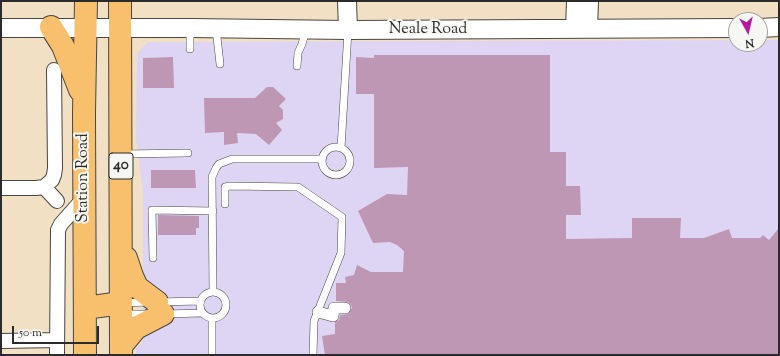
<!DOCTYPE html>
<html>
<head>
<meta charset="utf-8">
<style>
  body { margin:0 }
  #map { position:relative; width:780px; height:356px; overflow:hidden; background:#f1e0c3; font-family:"Sorts Mill Goudy",serif }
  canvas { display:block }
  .frame { position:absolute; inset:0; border:2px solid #2b2b2b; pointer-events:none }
  .north { position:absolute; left:728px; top:12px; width:40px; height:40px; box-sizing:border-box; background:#f6f6f2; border:1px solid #a5a5a2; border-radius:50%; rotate:172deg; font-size:11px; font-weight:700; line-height:16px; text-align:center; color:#2b2b2b }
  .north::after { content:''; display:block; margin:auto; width:14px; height:18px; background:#b5179e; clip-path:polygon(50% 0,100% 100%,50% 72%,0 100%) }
  .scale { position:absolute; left:12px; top:326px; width:87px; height:18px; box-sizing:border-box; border:2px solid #2b2b2b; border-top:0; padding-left:5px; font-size:12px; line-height:14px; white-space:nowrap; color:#2b2b2b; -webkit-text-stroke:3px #f6f6f2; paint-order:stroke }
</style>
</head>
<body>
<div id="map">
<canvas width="780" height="356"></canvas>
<div class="frame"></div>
<div class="north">N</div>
<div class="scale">50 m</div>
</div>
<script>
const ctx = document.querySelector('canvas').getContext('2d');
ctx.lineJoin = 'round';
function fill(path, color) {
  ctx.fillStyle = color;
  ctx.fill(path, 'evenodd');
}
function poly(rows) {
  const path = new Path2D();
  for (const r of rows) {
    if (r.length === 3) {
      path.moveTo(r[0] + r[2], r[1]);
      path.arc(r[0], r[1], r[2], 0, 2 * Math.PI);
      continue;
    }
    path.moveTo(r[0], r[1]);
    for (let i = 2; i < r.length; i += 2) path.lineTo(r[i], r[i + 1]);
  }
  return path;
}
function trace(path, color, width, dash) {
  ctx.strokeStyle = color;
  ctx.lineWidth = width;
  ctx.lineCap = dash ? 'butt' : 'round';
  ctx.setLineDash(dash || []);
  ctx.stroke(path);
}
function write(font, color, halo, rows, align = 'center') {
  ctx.font = font + ' "Sorts Mill Goudy",serif';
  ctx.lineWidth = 4;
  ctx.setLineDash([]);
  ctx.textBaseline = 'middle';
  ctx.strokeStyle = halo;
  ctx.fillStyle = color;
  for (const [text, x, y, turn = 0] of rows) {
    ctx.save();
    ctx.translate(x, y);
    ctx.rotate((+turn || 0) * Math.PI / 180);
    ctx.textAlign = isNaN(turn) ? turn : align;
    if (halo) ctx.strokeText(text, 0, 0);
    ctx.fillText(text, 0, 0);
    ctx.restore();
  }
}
const built = poly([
  [736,40,736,44,760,44,760,40,779,40,779,355,136,355,136,347,142,343,143,293,143,193,136,138,137,53,148,42]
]);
const building = poly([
  [374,55,550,55,550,152,566,152,566,186,580,186,581,215,566,215,566,239,632,238,632,218,681,218,680,238,704,238,729,229,732,238,760,238,763,235,769,240,779,228,779,355,325,355,322,336,335,334,335,322,339,320,340,315,348,314,352,308,351,305,348,302,336,301,336,283,346,283,345,277,354,275,357,265,371,272,403,272,404,251,397,245,390,242,373,243,358,211,387,194,407,195,408,167,374,168,374,94,356,94,356,57,374,58],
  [173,57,174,88,143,88,143,58],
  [267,87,273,87,286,99,279,106,283,110,283,119,276,123,282,130,269,145,256,134,237,133,238,143,224,145,224,132,205,133,204,98,255,98],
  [151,170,195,170,196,188,151,188],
  [158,215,199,216,199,228,196,228,196,235,158,235]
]);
const service = poly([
  [216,28,220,64],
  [190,49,190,28],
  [297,66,298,53,302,44,306,30],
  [336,161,14],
  [341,148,348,31],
  [123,154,188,153],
  [225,204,225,187,230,186,298,187,342,217,341,253,314,321,313,355],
  [153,258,152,210,213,211],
  [213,305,13],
  [213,292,212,177,216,168,219,164,232,159,322,159],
  [159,302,200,301],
  [123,303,149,302],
  [124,314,147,314],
  [166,314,201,313],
  [212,319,212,355]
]);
const pedestrian = poly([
  [318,312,333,316,334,308,345,308]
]);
const minor = poly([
  [44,187,52,180,54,175,55,168,54,70],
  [1,188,36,188,44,187,57,201],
  [1,341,57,340],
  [57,355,58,230,61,224,84,198]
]);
const tertiary = poly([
  [347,1,348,30],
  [1,28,190,28,348,30,736,28],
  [760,28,779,27],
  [575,29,576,1],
  [588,29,589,1]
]);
const primary = poly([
  [120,1,121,355],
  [51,27,63,46,80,90],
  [126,258,132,276,137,287,157,302],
  [85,308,121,303],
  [121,346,136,328,163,314],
  [85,355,84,113,86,1]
]);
const shields = [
  [121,166,24]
];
const shieldNames = [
  ["40",121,166]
];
const streetNames = [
  ["Neale Road",428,30],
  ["Station Road",84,178,-90]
];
fill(built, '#ded5f5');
fill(building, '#be97b4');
trace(service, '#494642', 8);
trace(pedestrian, '#494642', 12);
trace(minor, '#494642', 16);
trace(tertiary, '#494642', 20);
trace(primary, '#494642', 24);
trace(service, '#fff', 7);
trace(pedestrian, '#fff', 11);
trace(minor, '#fff', 14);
trace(tertiary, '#fff', 18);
trace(primary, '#f8bf6c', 22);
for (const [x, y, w] of shields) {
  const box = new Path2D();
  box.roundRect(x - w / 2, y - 13, w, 26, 3);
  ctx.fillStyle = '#f6f6f2';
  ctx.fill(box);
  trace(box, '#2b2b2b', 1);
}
write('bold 15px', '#2b2b2b', null, shieldNames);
write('16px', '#2b2b2b', '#f6f6f2', streetNames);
</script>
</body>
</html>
